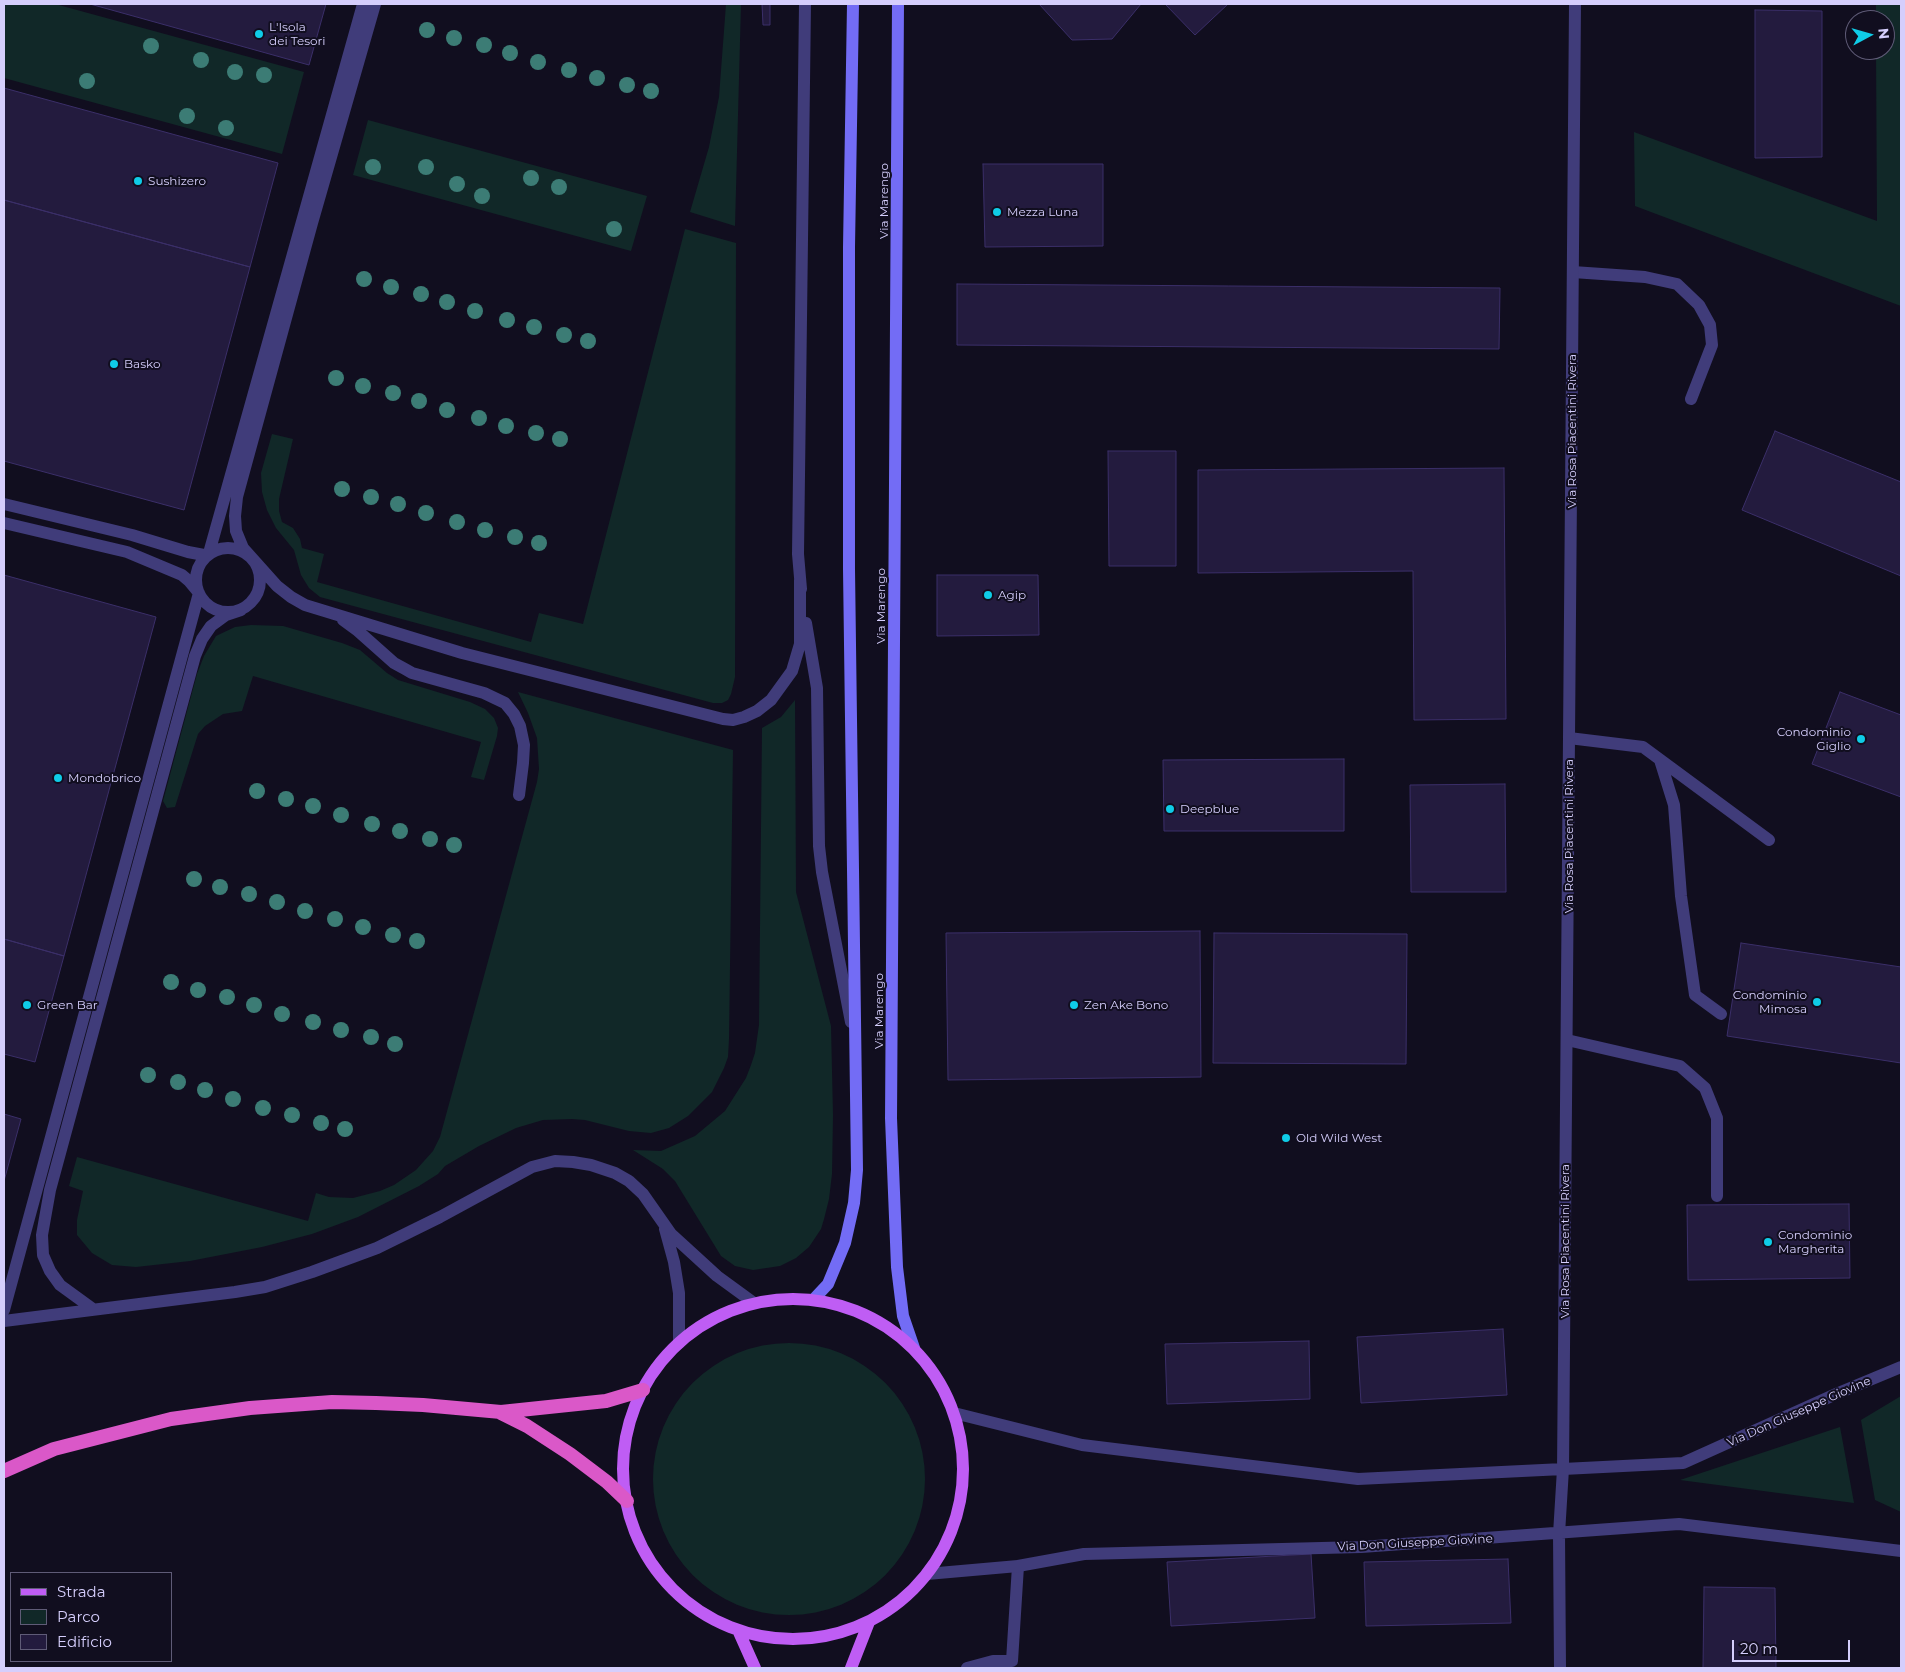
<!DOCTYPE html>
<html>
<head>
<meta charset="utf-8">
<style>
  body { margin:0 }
  #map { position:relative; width:1905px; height:1672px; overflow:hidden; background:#110e1f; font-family:Montserrat,sans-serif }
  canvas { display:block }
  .frame { position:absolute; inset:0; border:5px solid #d5cefc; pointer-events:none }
  .legend { position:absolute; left:10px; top:1572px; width:162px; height:90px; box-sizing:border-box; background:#110e1f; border:1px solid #5f5b77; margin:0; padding:6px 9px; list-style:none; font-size:15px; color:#d5cefc }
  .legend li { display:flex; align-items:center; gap:10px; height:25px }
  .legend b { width:25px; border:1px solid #5f5b77 }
  .north { position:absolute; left:1845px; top:10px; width:50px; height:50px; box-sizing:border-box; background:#110e1f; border:1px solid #5f5b77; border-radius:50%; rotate:84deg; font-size:14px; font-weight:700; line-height:20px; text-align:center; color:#d5cefc }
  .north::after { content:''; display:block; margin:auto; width:18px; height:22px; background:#0fcce7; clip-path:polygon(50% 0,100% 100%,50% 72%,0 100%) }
  .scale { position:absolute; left:1732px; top:1640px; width:118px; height:22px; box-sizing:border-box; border:2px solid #d5cefc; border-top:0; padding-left:6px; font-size:15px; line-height:18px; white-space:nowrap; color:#d5cefc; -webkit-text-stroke:4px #110e1f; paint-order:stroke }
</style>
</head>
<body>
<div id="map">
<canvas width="1905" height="1672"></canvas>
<div class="frame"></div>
<ul class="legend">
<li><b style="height:6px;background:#bf5df4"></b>Strada</li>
<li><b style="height:14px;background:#112828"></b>Parco</li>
<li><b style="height:14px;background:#231b3e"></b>Edificio</li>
</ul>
<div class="north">N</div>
<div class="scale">20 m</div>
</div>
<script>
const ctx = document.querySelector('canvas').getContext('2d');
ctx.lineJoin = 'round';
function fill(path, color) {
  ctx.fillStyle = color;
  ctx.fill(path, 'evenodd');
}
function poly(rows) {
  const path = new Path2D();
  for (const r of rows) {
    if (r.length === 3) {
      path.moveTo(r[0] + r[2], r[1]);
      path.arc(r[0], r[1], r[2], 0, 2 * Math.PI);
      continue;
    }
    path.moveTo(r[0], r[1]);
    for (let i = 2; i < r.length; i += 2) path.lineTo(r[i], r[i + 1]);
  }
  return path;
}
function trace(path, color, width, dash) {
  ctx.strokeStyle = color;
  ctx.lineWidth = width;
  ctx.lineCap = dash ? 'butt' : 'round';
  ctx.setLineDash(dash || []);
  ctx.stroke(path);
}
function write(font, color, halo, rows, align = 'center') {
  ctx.font = font + ' Montserrat,sans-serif';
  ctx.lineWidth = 4;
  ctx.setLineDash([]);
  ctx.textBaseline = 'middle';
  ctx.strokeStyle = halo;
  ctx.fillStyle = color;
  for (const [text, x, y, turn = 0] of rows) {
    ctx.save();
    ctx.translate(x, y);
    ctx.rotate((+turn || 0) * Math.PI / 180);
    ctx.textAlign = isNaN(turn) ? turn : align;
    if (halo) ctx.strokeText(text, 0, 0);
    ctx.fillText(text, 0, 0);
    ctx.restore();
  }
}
const green = poly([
  [4,4,55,4,304,72,282,154,4,78],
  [726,4,741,4,735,226,690,212,709,147,719,97],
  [1876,4,1901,4,1901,306,1635,206,1634,132,1877,221,1876,50,1885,50,1885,20,1876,20],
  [368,120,647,196,631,251,353,175],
  [685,229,736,243,735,677,731,694,728,700,722,703,713,703,320,597,309,588,301,575,294,550,276,528,267,510,262,492,261,473,272,434,293,439,279,499,279,511,282,522,293,528,300,539,302,548,324,554,317,582,531,642,539,613,583,624],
  [251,625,283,626,342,643,360,650,387,673,398,680,470,702,485,709,494,718,498,728,497,736,484,780,471,777,481,742,253,676,242,711,223,714,205,726,198,734,175,807,167,808,163,801,197,674,204,656,216,636,235,627],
  [518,692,733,750,729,1039,728,1057,724,1068,712,1092,688,1116,669,1128,651,1133,629,1131,585,1120,572,1119,543,1120,516,1128,479,1146,445,1166,438,1174,419,1186,358,1217,312,1234,262,1247,190,1261,136,1267,112,1265,92,1253,77,1235,77,1220,83,1191,69,1186,77,1157,308,1221,316,1193,329,1197,353,1198,380,1191,394,1185,416,1170,433,1151,440,1137,537,782,539,769,537,738,528,713],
  [795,700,796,892,831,1026,833,1115,832,1174,829,1199,824,1219,821,1229,809,1247,796,1258,780,1266,753,1270,735,1266,721,1256,675,1181,663,1169,633,1150,661,1151,695,1136,725,1111,746,1078,751,1065,755,1053,759,1025,762,728,781,717],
  [789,1479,136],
  [1901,1396,1901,1512,1875,1500,1861,1420],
  [1840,1427,1854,1503,1680,1480]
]);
const building = poly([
  [90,4,326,4,309,65,90,4],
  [762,4,770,4,770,25,763,25,762,4],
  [1039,4,1141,4,1112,39,1072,40,1039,4],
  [1165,4,1228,4,1195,35,1165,4],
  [1755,10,1822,11,1822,157,1755,158,1755,10],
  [4,88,278,163,250,267,4,200,4,88],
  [983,164,1103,164,1103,246,985,247,983,164],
  [4,200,250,267,184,510,4,461,4,200],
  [957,284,1500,288,1499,349,957,345,957,284],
  [1775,431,1901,482,1901,576,1742,510,1775,431],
  [1108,451,1176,451,1176,566,1109,566,1108,451],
  [1504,468,1506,719,1414,720,1413,571,1198,573,1198,470,1504,468],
  [4,575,156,617,64,956,4,939,4,575],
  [937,575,1038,575,1039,635,937,636,937,575],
  [1840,692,1901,715,1901,797,1812,764,1840,692],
  [1344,759,1344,831,1164,831,1163,760,1344,759],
  [1505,784,1506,892,1411,892,1410,785,1505,784],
  [1200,931,1201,1077,948,1080,946,933,1200,931],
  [1214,933,1407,934,1406,1064,1213,1063,1214,933],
  [4,939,64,956,35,1062,4,1054,4,939],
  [1741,943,1901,967,1901,1063,1727,1036,1741,943],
  [4,1114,21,1119,4,1181,4,1114],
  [1849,1204,1850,1278,1688,1280,1687,1205,1849,1204],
  [1503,1329,1507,1395,1361,1403,1357,1337,1503,1329],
  [1309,1341,1310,1399,1167,1404,1165,1344,1309,1341],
  [1311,1554,1315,1618,1171,1626,1167,1562,1311,1554],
  [1508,1559,1511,1623,1366,1626,1364,1562,1508,1559],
  [1704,1587,1775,1588,1776,1668,1703,1668,1704,1587]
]);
const service = poly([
  [375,4,312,223,237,497,235,516,236,531,243,548,277,586,291,597,305,605,462,653,723,719,733,720,744,717,757,711,771,700,792,671,800,644,800,580],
  [1573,272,1645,277,1677,284,1699,305,1710,325,1712,345,1691,399],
  [4,504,132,535,188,552,204,555,209,553,363,4],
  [4,523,127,552,182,575,189,581,199,593,4,1310],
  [228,580,32],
  [801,589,798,554,805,4],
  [343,620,358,631,394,663,405,669,412,673,484,693,505,703,514,714,520,726,524,745,523,763,519,795],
  [806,623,817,688,819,846,822,872,851,1022],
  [1569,738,1643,747,1769,840],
  [1660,760,1674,805,1681,896,1695,995,1721,1014],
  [1567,1040,1680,1066,1705,1088,1717,1118,1717,1196],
  [665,1229,674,1262,679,1293,679,1343],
  [93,1309,60,1285,50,1271,43,1255,42,1235,50,1190,195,656,202,639,211,626,226,615,241,610],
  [4,1321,235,1292,265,1287,312,1272,377,1248,440,1217,532,1167,555,1161,573,1162,591,1165,615,1173,629,1181,643,1194,671,1234,682,1244,717,1276,754,1303],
  [967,1668,993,1661,1012,1661,1018,1566]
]);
const minor = poly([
  [954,1413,1082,1445,1358,1479,1563,1469,1683,1463,1836,1394,1901,1367],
  [927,1574,1018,1566,1084,1554,1361,1547,1679,1524,1901,1551],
  [1560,1668,1559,1534,1563,1469,1575,4]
]);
const secondary = poly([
  [898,4,891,1118,897,1267,903,1316,914,1348],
  [813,1300,828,1284,845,1243,854,1203,857,1170,849,569,849,247,853,4]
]);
const primary = poly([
  [793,1469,170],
  [738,1630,755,1668],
  [851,1668,869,1622]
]);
const trunk = poly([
  [501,1413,527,1426,570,1454,607,1482,627,1501],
  [4,1471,54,1449,171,1419,250,1408,332,1402,376,1403,423,1405,501,1412,606,1401,643,1390]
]);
const trees = [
  [427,30],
  [454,38],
  [484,45],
  [151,46],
  [510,53],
  [201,60],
  [538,62],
  [569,70],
  [235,72],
  [264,75],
  [597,78],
  [87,81],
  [627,85],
  [651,91],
  [187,116],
  [226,128],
  [373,167],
  [426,167],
  [531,178],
  [457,184],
  [559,187],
  [482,196],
  [614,229],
  [364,279],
  [391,287],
  [421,294],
  [447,302],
  [475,311],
  [507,320],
  [534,327],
  [564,335],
  [588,341],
  [336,378],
  [363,386],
  [393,393],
  [419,401],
  [447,410],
  [479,418],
  [506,426],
  [536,433],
  [560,439],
  [342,489],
  [371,497],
  [398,504],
  [426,513],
  [457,522],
  [485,530],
  [515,537],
  [539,543],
  [257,791],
  [286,799],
  [313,806],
  [341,815],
  [372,824],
  [400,831],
  [430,839],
  [454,845],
  [194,879],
  [220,887],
  [249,894],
  [277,902],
  [305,911],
  [335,919],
  [363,927],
  [393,935],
  [417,941],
  [171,982],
  [198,990],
  [227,997],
  [254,1005],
  [282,1014],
  [313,1022],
  [341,1030],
  [371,1037],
  [395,1044],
  [148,1075],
  [178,1082],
  [205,1090],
  [233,1099],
  [263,1108],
  [292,1115],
  [321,1123],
  [345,1129]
];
const markers = [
  [259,34,5,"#0fcce7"],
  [138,181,5,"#0fcce7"],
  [997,212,5,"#0fcce7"],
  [114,364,5,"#0fcce7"],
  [988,595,5,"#0fcce7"],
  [1861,739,5,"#0fcce7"],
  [58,778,5,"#0fcce7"],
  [1170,809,5,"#0fcce7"],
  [1817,1002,5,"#0fcce7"],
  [27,1005,5,"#0fcce7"],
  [1074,1005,5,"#0fcce7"],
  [1286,1138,5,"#0fcce7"],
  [1768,1242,5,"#0fcce7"]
];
const poiNames = [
  ["L'Isola",269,27],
  ["dei Tesori",269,41],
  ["Sushizero",148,181],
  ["Mezza Luna",1007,212],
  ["Basko",124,364],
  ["Agip",998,595],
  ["Condominio",1851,732,"right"],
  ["Giglio",1851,746,"right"],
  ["Mondobrico",68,778],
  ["Deepblue",1180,809],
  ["Condominio",1807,995,"right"],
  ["Mimosa",1807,1009,"right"],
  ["Green Bar",37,1005],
  ["Zen Ake Bono",1084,1005],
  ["Old Wild West",1296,1138],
  ["Condominio",1778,1235],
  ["Margherita",1778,1249]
];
const streetNames = [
  ["Via Marengo",884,201,-90],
  ["Via Rosa Piacentini Rivera",1572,431,-90],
  ["Via Marengo",881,606,-90],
  ["Via Rosa Piacentini Rivera",1569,836,-90],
  ["Via Marengo",879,1011,-90],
  ["Via Rosa Piacentini Rivera",1565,1241,-90],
  ["Via Don Giuseppe Giovine",1799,1412,-24],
  ["Via Don Giuseppe Giovine",1415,1543,-3]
];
fill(green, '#112828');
fill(building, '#231b3e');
trace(building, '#3b2f69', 1);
trace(service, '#403c7a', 12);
trace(minor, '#403c7a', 12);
trace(secondary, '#736cf5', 12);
trace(primary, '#bf5df4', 12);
trace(trunk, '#da58c8', 14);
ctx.fillStyle = '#3c7c75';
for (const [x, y] of trees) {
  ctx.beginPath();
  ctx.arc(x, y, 8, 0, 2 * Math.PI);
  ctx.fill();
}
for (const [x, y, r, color] of markers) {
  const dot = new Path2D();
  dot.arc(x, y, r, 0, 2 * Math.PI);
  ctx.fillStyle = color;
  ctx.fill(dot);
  trace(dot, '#110e1f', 2);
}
write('12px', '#d5cefc', '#110e1f', poiNames, 'left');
write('12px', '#d5cefc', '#110e1f', streetNames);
</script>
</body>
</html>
